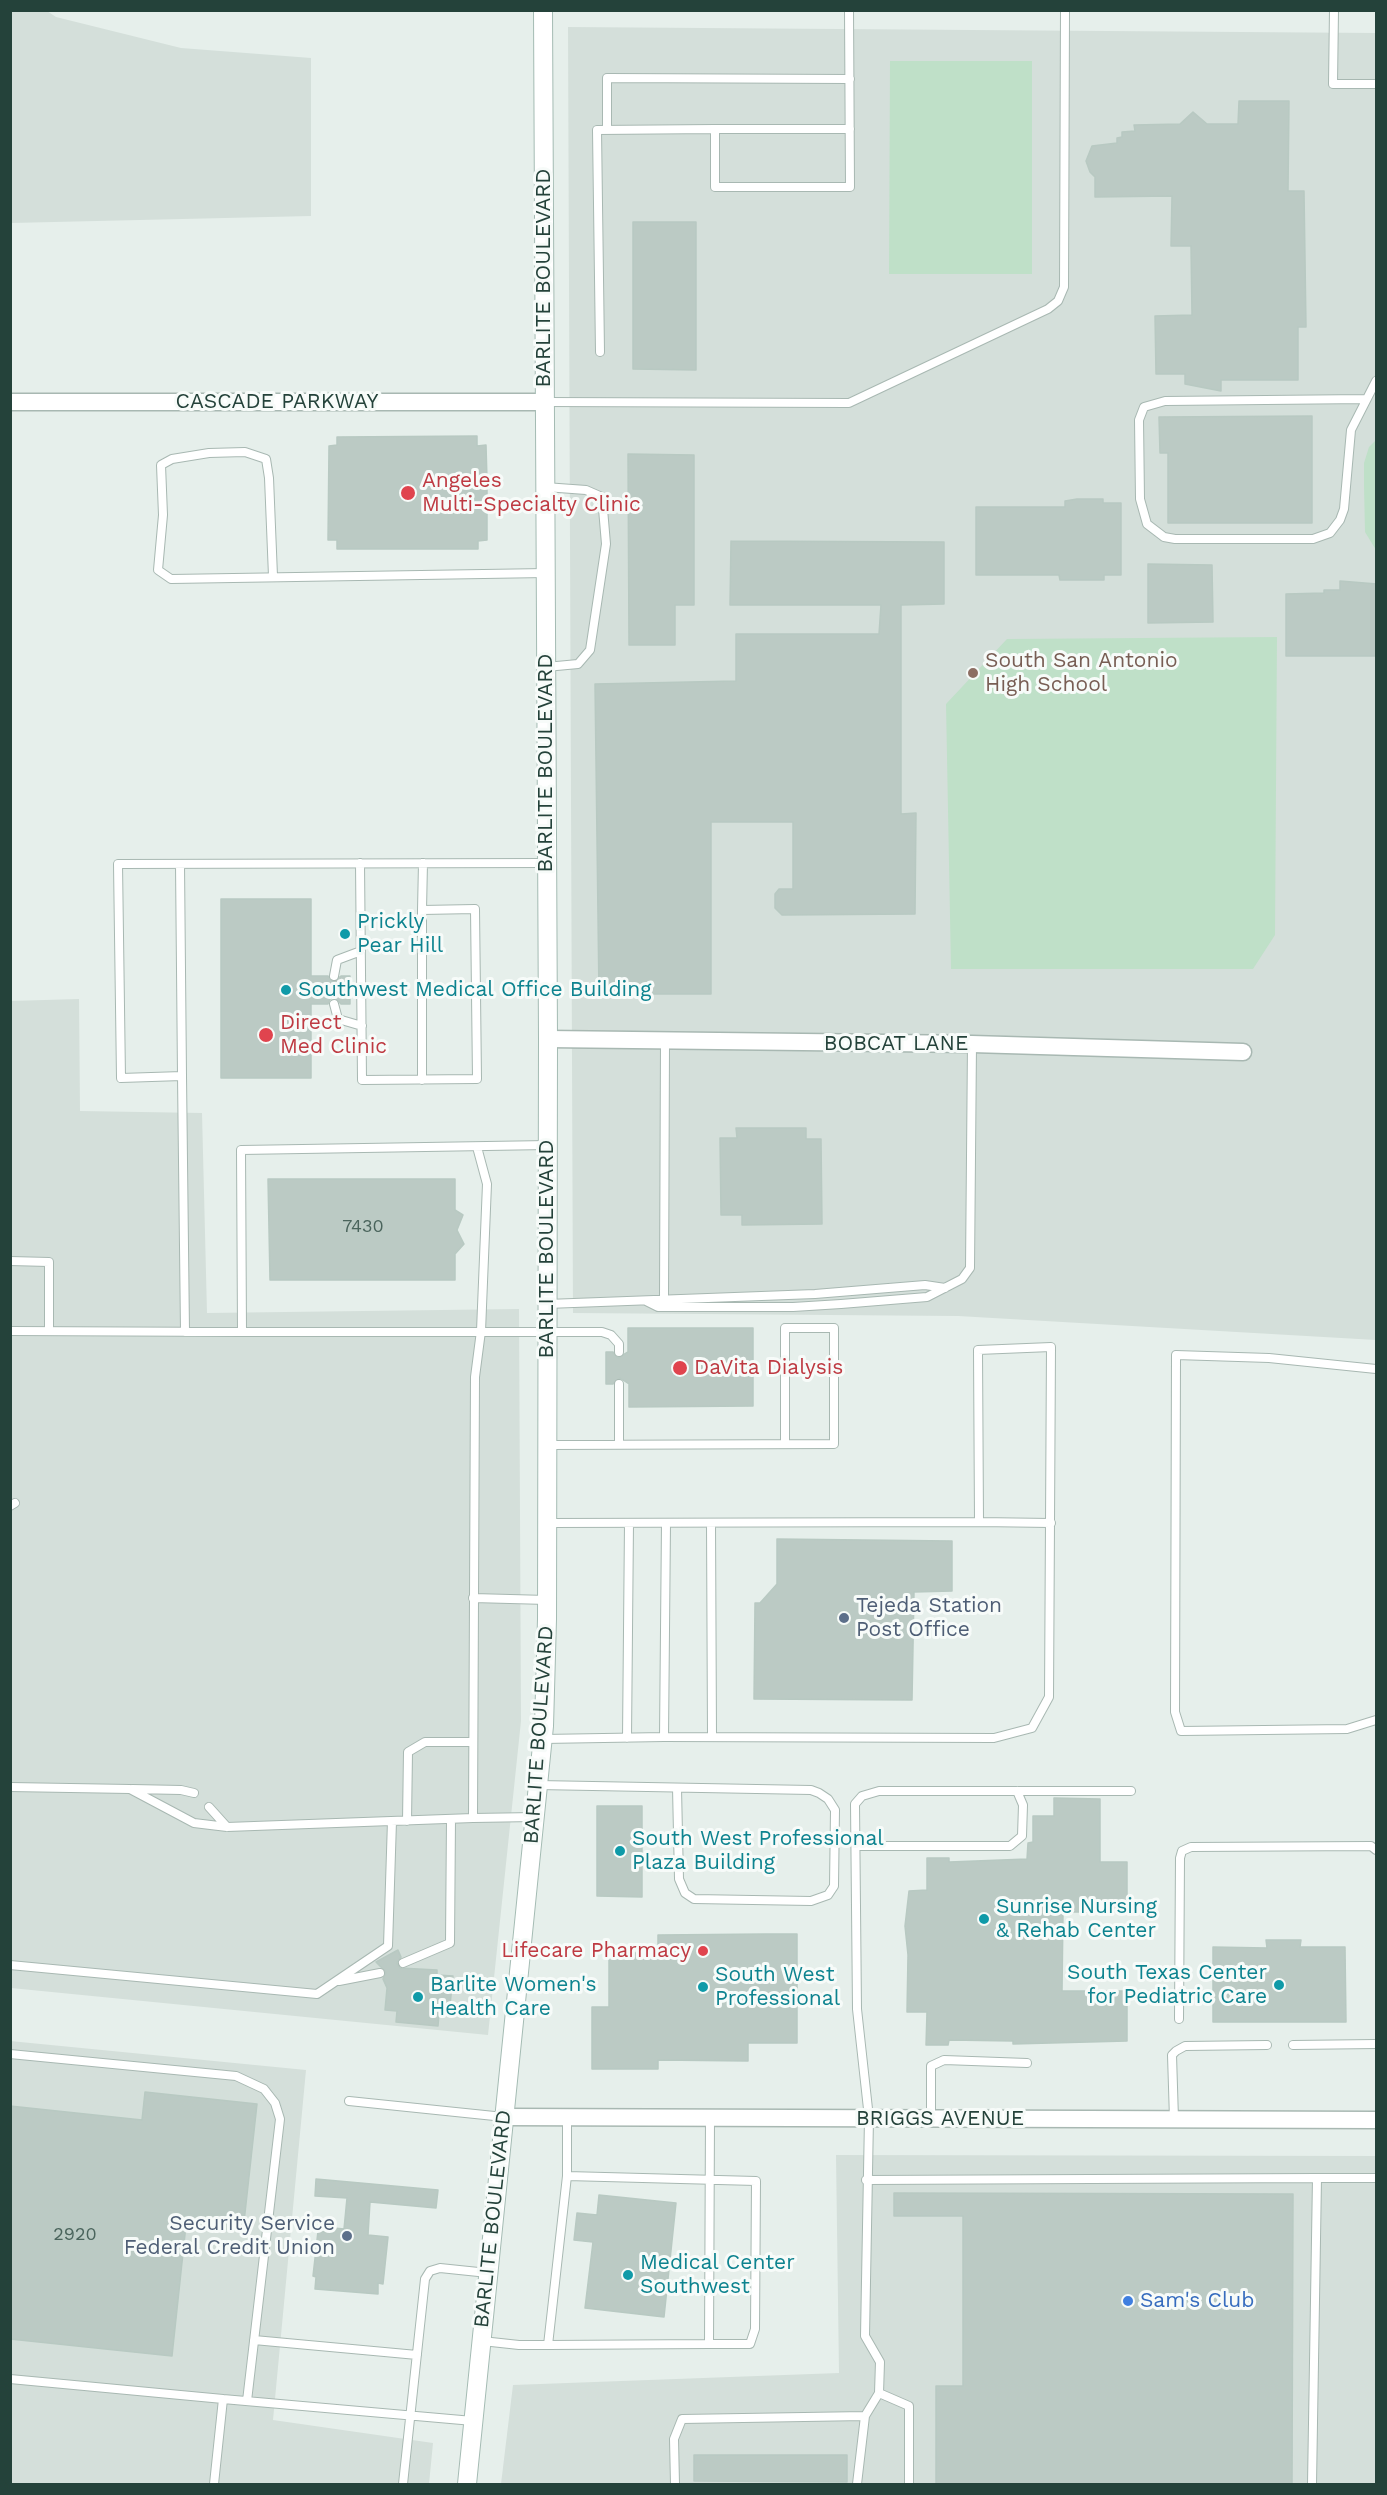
<!DOCTYPE html>
<html>
<head>
<meta charset="utf-8">
<style>
  body { margin:0 }
  #map { position:relative; width:1387px; height:2495px; overflow:hidden; background:#e6efeb; font-family:"Work Sans",sans-serif }
  canvas { display:block }
  .frame { position:absolute; inset:0; border:12px solid #24423a; pointer-events:none }
</style>
</head>
<body>
<div id="map">
<canvas width="1387" height="2495"></canvas>
<div class="frame"></div>
</div>
<script>
const ctx = document.querySelector('canvas').getContext('2d');
ctx.lineJoin = 'round';
function fill(path, color) {
  ctx.fillStyle = color;
  ctx.fill(path, 'evenodd');
}
function poly(rows) {
  const path = new Path2D();
  for (const r of rows) {
    path.moveTo(r[0], r[1]);
    for (let i = 2; i < r.length; i += 2) path.lineTo(r[i], r[i + 1]);
  }
  return path;
}
function trace(path, color, width, dash) {
  ctx.strokeStyle = color;
  ctx.lineWidth = width;
  ctx.lineCap = dash ? 'butt' : 'round';
  ctx.setLineDash(dash || []);
  ctx.stroke(path);
}
function write(font, color, halo, rows, align = 'center') {
  ctx.font = font + ' "Work Sans",sans-serif';
  ctx.lineWidth = 6;
  ctx.setLineDash([]);
  ctx.textBaseline = 'middle';
  ctx.strokeStyle = halo;
  ctx.fillStyle = color;
  for (const [text, x, y, turn = 0] of rows) {
    ctx.save();
    ctx.translate(x, y);
    ctx.rotate((+turn || 0) * Math.PI / 180);
    ctx.textAlign = isNaN(turn) ? turn : align;
    if (halo) ctx.strokeText(text, 0, 0);
    ctx.fillText(text, 0, 0);
    ctx.restore();
  }
}
const built = poly([
  [10,11,47,11,56,17,181,48,311,58,311,216,11,223],
  [568,27,1376,33,1376,1340,958,1316,573,1313],
  [79,999,80,1111,202,1113,207,1313,519,1309,521,1721,488,2035,11,1988,10,1001],
  [10,2041,306,2070,273,2420,433,2443,429,2484,11,2484],
  [836,2155,1376,2156,1376,2484,501,2484,513,2385,839,2373]
]);
const green = poly([
  [890,61,1032,61,1032,274,889,274],
  [1376,440,1376,550,1365,532,1364,486,1364,463,1369,447],
  [1277,637,1275,935,1253,969,951,969,946,704,1007,639]
]);
const building = poly([
  [1239,101,1289,101,1288,191,1304,191,1306,327,1298,327,1298,380,1221,380,1221,391,1185,384,1185,374,1156,374,1155,316,1192,315,1191,246,1171,246,1172,196,1095,197,1095,177,1090,172,1086,161,1092,146,1117,143,1117,138,1122,137,1122,132,1135,131,1134,125,1180,124,1193,112,1207,124,1238,124,1239,101],
  [633,222,696,222,696,370,633,369,633,222],
  [1312,416,1312,523,1168,523,1168,453,1160,453,1159,417,1312,416],
  [477,436,477,446,486,445,487,480,487,540,478,541,478,549,337,549,337,540,328,540,329,446,337,445,337,437,477,436],
  [628,454,694,455,694,605,675,605,675,645,629,645,628,454],
  [1077,499,1103,499,1103,503,1121,503,1121,575,1104,575,1104,580,1060,580,1059,575,976,575,976,507,1065,507,1065,501,1077,499],
  [731,541,944,542,944,604,901,605,901,814,916,813,915,914,782,915,775,908,775,894,779,889,793,889,793,822,711,822,711,994,599,994,595,684,736,681,736,634,879,634,881,605,730,605,731,541],
  [1148,564,1212,565,1213,622,1148,623,1148,564],
  [1340,581,1377,584,1377,656,1286,656,1286,594,1324,593,1324,590,1340,590,1340,581],
  [221,899,311,899,311,976,328,976,333,982,341,976,350,976,350,1004,341,1004,335,998,330,999,328,1004,311,1004,311,1078,221,1078,221,899],
  [736,1128,806,1128,806,1139,821,1139,822,1224,742,1225,742,1215,721,1215,720,1138,737,1138,736,1128],
  [268,1179,455,1179,455,1210,463,1215,457,1230,464,1244,455,1254,455,1280,270,1280,268,1179],
  [628,1328,753,1328,753,1406,629,1407,629,1384,620,1378,613,1384,606,1384,606,1352,613,1352,618,1358,628,1352,628,1328],
  [777,1539,952,1541,952,1591,914,1592,912,1700,754,1699,755,1603,760,1603,777,1584,777,1539],
  [1054,1798,1100,1799,1100,1862,1127,1862,1127,1912,1063,1912,1062,1991,1127,1991,1127,2041,1013,2044,1013,2041,949,2040,948,2045,926,2045,927,2012,907,2012,908,1955,905,1926,909,1891,927,1890,927,1858,949,1858,949,1862,1027,1859,1028,1843,1033,1842,1033,1816,1054,1816,1054,1798],
  [597,1806,642,1806,642,1897,597,1896,597,1806],
  [765,1934,797,1934,797,2043,748,2043,748,2061,658,2060,658,2069,592,2069,592,2007,609,2007,609,1953,658,1953,658,1935,765,1934],
  [1266,1940,1301,1940,1300,1947,1345,1947,1346,2022,1213,2022,1213,1947,1267,1948,1266,1940],
  [398,1950,401,1957,397,1963,400,1968,437,1970,437,1975,453,1976,449,2015,439,2014,438,2026,396,2022,397,2011,385,2010,387,1988,383,1979,386,1972,376,1962,398,1950],
  [145,2092,257,2104,243,2231,186,2225,172,2356,10,2339,10,2106,142,2120,145,2092],
  [316,2179,438,2190,436,2208,370,2202,368,2235,388,2237,383,2284,378,2283,378,2294,315,2289,316,2277,313,2276,318,2231,333,2233,334,2228,344,2229,347,2198,315,2196,316,2179],
  [894,2193,1293,2194,1292,2484,936,2484,936,2386,963,2386,963,2216,894,2216,894,2193],
  [599,2195,676,2203,664,2317,585,2308,593,2242,574,2240,577,2213,597,2215,599,2195],
  [694,2455,847,2455,847,2482,694,2481,694,2455]
]);
const lane = poly([
  [1334,10,1333,84,1376,84],
  [715,129,850,129],
  [607,130,607,78,850,79],
  [600,352,597,130,715,129,715,187,850,187,849,10],
  [1366,399,1165,401,1144,407,1139,420,1140,499,1147,524,1164,537,1175,539,1313,539,1330,533,1340,520,1344,509,1351,430,1376,381],
  [545,402,849,403,1048,309,1058,301,1064,287,1065,10],
  [545,487,586,490,602,497,606,544,590,650,578,664,546,667],
  [273,576,269,478,266,459,245,452,209,453,172,459,161,465,163,515,158,570,171,579,546,573],
  [360,863,362,1080,477,1079,475,909,422,910,423,863],
  [180,864,182,1076,121,1078,118,864,546,863],
  [334,976,337,960,361,951],
  [334,1004,338,1019,362,1026],
  [182,1076,185,1332],
  [422,1080,422,910],
  [548,1145,241,1150,242,1332,602,1332,611,1335,619,1344,619,1352],
  [10,1261,49,1262,49,1331],
  [664,1298,665,1042],
  [646,1301,658,1307,793,1307,841,1304,927,1297,962,1279,970,1268,972,1044],
  [547,1304,815,1294,925,1285,945,1288],
  [10,1331,242,1332],
  [1376,1369,1269,1358,1176,1355,1175,1712,1181,1731,1347,1729,1376,1720],
  [619,1444,619,1384],
  [548,1445,834,1444,834,1328,785,1328,785,1444],
  [10,1506,15,1503],
  [979,1522,1051,1523],
  [711,1523,712,1737],
  [473,1598,547,1600],
  [664,1737,666,1523],
  [627,1738,629,1523],
  [543,1739,664,1737,994,1738,1032,1728,1049,1697,1051,1347,978,1350,979,1522,548,1523],
  [538,1785,811,1790,819,1793,828,1799,835,1810,834,1886,828,1895,811,1901,694,1899,685,1893,679,1879,677,1788],
  [10,1787,130,1789,194,1823,227,1827,473,1818,475,1377,481,1331,487,1184,477,1147],
  [132,1789,181,1790,194,1793],
  [209,1807,227,1827],
  [473,1818,535,1817],
  [407,1821,408,1752,425,1742,473,1742],
  [856,1846,1010,1846,1022,1836,1023,1805,1017,1791],
  [403,1963,450,1943,451,1819],
  [10,1965,317,1994,388,1946,392,1821],
  [339,1981,380,1973],
  [1179,2019,1180,1858,1182,1851,1191,1847,1371,1846,1376,1850],
  [1293,2045,1376,2044],
  [10,2054,236,2076,264,2089,275,2103,280,2119,247,2401],
  [349,2101,504,2117],
  [931,2119,931,2066,944,2060,1027,2063],
  [1174,2119,1172,2055,1176,2051,1185,2046,1267,2045],
  [567,2176,567,2117],
  [866,2180,1317,2178],
  [254,2340,417,2355],
  [482,2341,519,2345,548,2345,709,2344,750,2344,755,2329,756,2181,567,2176,548,2345],
  [709,2344,710,2118],
  [10,2379,223,2399],
  [879,2393,909,2406,909,2484],
  [214,2484,223,2399,473,2421],
  [403,2484,425,2279,430,2271,440,2268,488,2273],
  [675,2484,674,2439,682,2419,865,2416],
  [857,2484,865,2416,879,2393,880,2362,865,2336,869,2118,857,2009,855,1804,862,1796,879,1791,1131,1791],
  [1312,2484,1317,2178,1376,2178]
]);
const street = poly([
  [10,402,544,402],
  [548,1039,972,1044,1243,1052],
  [504,2117,1376,2120]
]);
const secondary = poly([
  [467,2484,544,1726,547,1619,548,1039,543,10]
]);
const markers = [
  [408,493,8,"#e0444e"],
  [973,673,6,"#8d6e63"],
  [345,934,6,"#0f9aa8"],
  [286,990,6,"#0f9aa8"],
  [266,1035,8,"#e0444e"],
  [680,1368,8,"#e0444e"],
  [844,1618,6,"#5c6f8a"],
  [620,1851,6,"#0f9aa8"],
  [984,1919,6,"#0f9aa8"],
  [703,1951,6,"#e0444e"],
  [1279,1985,6,"#0f9aa8"],
  [703,1987,6,"#0f9aa8"],
  [418,1997,6,"#0f9aa8"],
  [347,2236,6,"#5c6f8a"],
  [628,2275,6,"#0f9aa8"],
  [1128,2301,6,"#3f7fe0"]
];
const numberNames = [
  ["7430",363,1227],
  ["2920",75,2235]
];
const streetNames = [
  ["BARLITE BOULEVARD",544,278,-90],
  ["CASCADE PARKWAY",277,402],
  ["BARLITE BOULEVARD",546,763,-90],
  ["BOBCAT LANE",896,1044],
  ["BARLITE BOULEVARD",547,1249,-90],
  ["BARLITE BOULEVARD",539,1735,-86],
  ["BRIGGS AVENUE",940,2119],
  ["BARLITE BOULEVARD",493,2219,-84]
];
const healthNames = [
  ["Angeles",422,481],
  ["Multi-Specialty Clinic",422,505],
  ["Direct",280,1023],
  ["Med Clinic",280,1047],
  ["DaVita Dialysis",694,1368],
  ["Lifecare Pharmacy",691,1951,"right"]
];
const educationNames = [
  ["South San Antonio",985,661],
  ["High School",985,685]
];
const cultureNames = [
  ["Prickly",357,922],
  ["Pear Hill",357,946],
  ["Southwest Medical Office Building",298,990],
  ["South West Professional",632,1839],
  ["Plaza Building",632,1863],
  ["Sunrise Nursing",996,1907],
  ["& Rehab Center",996,1931],
  ["South Texas Center",1267,1973,"right"],
  ["for Pediatric Care",1267,1997,"right"],
  ["South West",715,1975],
  ["Professional",715,1999],
  ["Barlite Women's",430,1985],
  ["Health Care",430,2009],
  ["Medical Center",640,2263],
  ["Southwest",640,2287]
];
const serviceNames = [
  ["Tejeda Station",856,1606],
  ["Post Office",856,1630],
  ["Security Service",335,2224,"right"],
  ["Federal Credit Union",335,2248,"right"]
];
const shopNames = [
  ["Sam's Club",1140,2301]
];
fill(built, '#d4dfda');
fill(green, '#bfe0c8');
fill(building, '#bbcac4');
trace(building, '#b8c9c2', 1.5);
trace(lane, '#a8b8b2', 10);
trace(street, '#a8b8b2', 19);
trace(secondary, '#a4bbb3', 20);
trace(lane, '#fff', 8);
trace(street, '#fff', 16);
trace(secondary, '#fff', 18);
for (const [x, y, r, color] of markers) {
  const dot = new Path2D();
  dot.arc(x, y, r, 0, 2 * Math.PI);
  ctx.fillStyle = color;
  ctx.fill(dot);
  trace(dot, '#f7fbf9', 2);
}
write('18px', '#4a645c', null, numberNames);
write('21px', '#24423a', '#f7fbf9', streetNames);
write('21px', '#be3a42', '#f7fbf9', healthNames, 'left');
write('21px', '#785e54', '#f7fbf9', educationNames, 'left');
write('21px', '#0d838f', '#f7fbf9', cultureNames, 'left');
write('21px', '#4e5e75', '#f7fbf9', serviceNames, 'left');
write('21px', '#366cbe', '#f7fbf9', shopNames, 'left');
</script>
</body>
</html>
